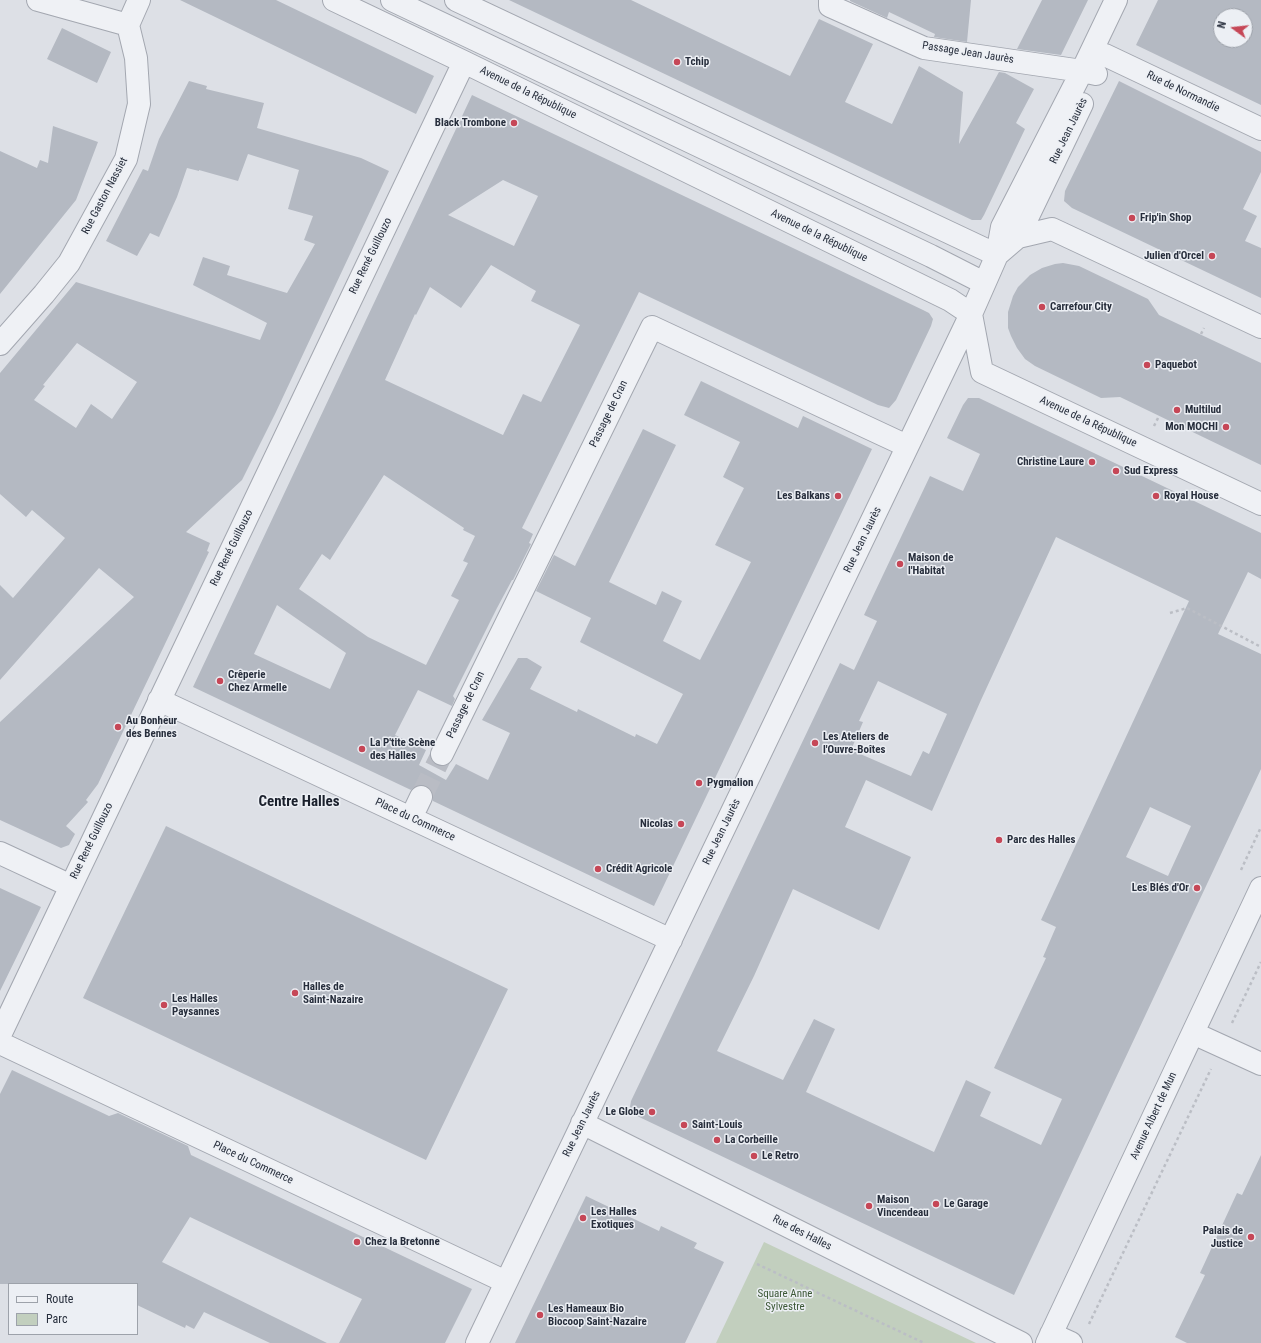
<!DOCTYPE html>
<html>
<head>
<meta charset="utf-8">
<style>
  body { margin:0 }
  #map { position:relative; width:1261px; height:1343px; overflow:hidden; background:#dde0e6; font-family:"Roboto Condensed",sans-serif }
  canvas { display:block }
  .legend { position:absolute; left:8px; top:1283px; width:130px; height:52px; box-sizing:border-box; background:#eceff4; border:1px solid #9da2aa; margin:0; padding:5px 7px; list-style:none; font-size:12px; color:#272e3c }
  .legend li { display:flex; align-items:center; gap:8px; height:20px }
  .legend b { width:20px; border:1px solid #9da2aa }
  .north { position:absolute; left:1213px; top:8px; width:40px; height:40px; box-sizing:border-box; background:#eceff4; border:1px solid #9da2aa; border-radius:50%; rotate:285deg; font-size:11px; font-weight:700; line-height:16px; text-align:center; color:#272e3c }
  .north::after { content:''; display:block; margin:auto; width:14px; height:18px; background:#c64757; clip-path:polygon(50% 0,100% 100%,50% 72%,0 100%) }
</style>
</head>
<body>
<div id="map">
<canvas width="1261" height="1343"></canvas>
<ul class="legend">
<li><b style="height:5px;background:#eff1f5"></b>Route</li>
<li><b style="height:11px;background:#c2cfbe"></b>Parc</li>
</ul>
<div class="north">N</div>
</div>
<script>
const ctx = document.querySelector('canvas').getContext('2d');
ctx.lineJoin = 'round';
function fill(path, color) {
  ctx.fillStyle = color;
  ctx.fill(path, 'evenodd');
}
function poly(rows) {
  const path = new Path2D();
  for (const r of rows) {
    path.moveTo(r[0], r[1]);
    for (let i = 2; i < r.length; i += 2) path.lineTo(r[i], r[i + 1]);
  }
  return path;
}
function trace(path, color, width, dash) {
  ctx.strokeStyle = color;
  ctx.lineWidth = width;
  ctx.lineCap = dash ? 'butt' : 'round';
  ctx.setLineDash(dash || []);
  ctx.stroke(path);
}
function write(font, color, halo, rows, align = 'center') {
  ctx.font = font + ' "Roboto Condensed",sans-serif';
  ctx.lineWidth = 3;
  ctx.setLineDash([]);
  ctx.textBaseline = 'middle';
  ctx.strokeStyle = halo;
  ctx.fillStyle = color;
  for (const [text, x, y, turn = 0] of rows) {
    ctx.save();
    ctx.translate(x, y);
    ctx.rotate((+turn || 0) * Math.PI / 180);
    ctx.textAlign = isNaN(turn) ? turn : align;
    if (halo) ctx.strokeText(text, 0, 0);
    ctx.fillText(text, 0, 0);
    ctx.restore();
  }
}
const green = poly([
  [764,1242,976,1343,716,1343]
]);
const building = poly([
  [180,0,276,0,434,76,416,114],
  [509,0,631,0,790,76,819,19,873,44,845,102,892,124,919,66,963,92,959,144,999,72,1005,73,1034,89,1016,123,1025,129,984,215,981,220,972,220],
  [850,0,971,0,967,42,934,37,935,34,889,12,887,18,850,1],
  [1042,0,1088,0,1061,55,1017,49],
  [1158,0,1261,0,1261,105,1136,45],
  [1221,16,1245,16,1245,40,1221,40],
  [62,28,111,52,97,83,47,59],
  [189,81,207,86,206,89,264,103,257,128,361,158,389,171,275,414,242,480,186,532,210,543,207,551,209,552,98,784,86,800,88,802,66,826,75,834,69,845,61,848,0,820,0,722,134,597,99,568,0,680,0,585,13,598,65,538,32,510,26,517,0,494,0,373,76,282,260,340,267,323,193,285,203,257,230,266,227,275,287,293,315,244,304,240,313,216,288,209,299,170,248,154,238,181,199,170,199,171,187,168,177,197,159,237,150,233,137,256,106,241,143,169,148,171,159,139],
  [77,343,137,382,112,419,91,404,76,428,34,400,45,386,43,385],
  [1119,81,1261,152,1261,172,1243,209,1257,216,1245,241,1261,248,1261,298,1072,208,1064,201,1065,191],
  [472,95,923,310,929,313,933,319,931,326,896,400,889,408,878,405,639,292,522,528,533,534,529,543,531,544,513,580,512,580,497,608,453,696,455,699,452,706,418,690,395,735,426,750,419,765,446,780,456,764,488,780,510,733,482,720,518,658,527,658,542,667,530,689,577,712,578,709,635,737,636,734,657,744,683,694,580,642,591,618,536,591,554,555,575,566,643,429,676,445,609,582,656,605,662,591,682,601,663,641,700,660,751,562,715,545,744,488,723,477,740,442,684,415,701,381,798,428,803,416,872,449,654,906,433,801,433,796,431,790,426,786,420,785,414,787,411,790,193,687],
  [503,180,538,196,514,246,448,215],
  [491,265,536,291,531,301,580,325,541,402,523,394,503,435,385,380,415,314,416,315,430,287,461,308],
  [384,475,464,528,463,530,475,536,463,561,468,563,451,596,459,600,426,665,368,637,299,589,322,554,330,560],
  [277,605,346,653,330,689,254,654],
  [53,126,98,142,76,200,0,294,0,151,37,168,40,160,48,163],
  [1063,263,1079,266,1148,299,1159,315,1261,363,1261,465,1120,397,1101,398,1035,366,1025,359,1017,348,1011,336,1008,328,1008,312,1013,296,1018,287,1030,275,1042,268,1055,264],
  [968,398,979,398,1261,533,1261,579,1248,572,1218,634,1261,654,1261,769,1014,1295,637,1116,632,1113,630,1107,631,1101,840,663,854,670,877,621,864,615,930,476,963,491,980,454,947,438,963,405],
  [1056,537,1189,601,1041,920,1056,927,1043,957,1046,958,994,1068,1062,1099,1041,1145,980,1116,991,1092,966,1080,934,1152,806,1092,835,1029,814,1019,783,1080,717,1051,754,976,793,889,879,930,911,857,845,827,866,780,932,811,981,700],
  [878,681,947,714,929,754,923,751,911,776,851,750,863,722,859,721],
  [1150,807,1191,826,1168,876,1126,857],
  [166,826,508,989,426,1160,83,998],
  [0,888,41,907,0,991],
  [12,1070,109,1116,118,1113,188,1146,191,1155,472,1289,445,1343,339,1343,362,1299,190,1217,162,1262,327,1343,270,1343,204,1312,194,1329,186,1325,185,1328,137,1305,137,1284,0,1284,0,1094],
  [1261,1155,1261,1343,1187,1343,1175,1337,1205,1275,1200,1273,1237,1193,1242,1195],
  [586,1196,659,1231,661,1226,697,1243,694,1248,724,1262,685,1343,515,1343]
]);
const minorTunnel = poly([
  [421,797,442,754]
]);
const path = poly([
  [1201,334,1204,328],
  [1154,426,1159,416],
  [1170,613,1187,608,1261,647],
  [1241,870,1261,827],
  [1232,1023,1261,962],
  [757,1264,924,1343],
  [1089,1324,1211,1069]
]);
const minor = poly([
  [38,0,128,25],
  [334,0,464,62,950,300,971,314,982,372,1261,504],
  [392,0,931,256,984,283],
  [456,0,997,255],
  [830,0,830,6,924,48,1082,71,1096,74],
  [1105,55,1261,129],
  [1018,237,1052,229,1261,327],
  [997,255,1018,237,1082,104],
  [0,344,44,294,69,263,126,159,139,104,136,58,128,25,139,0],
  [159,700,671,940],
  [442,754,652,327,907,446],
  [411,818,421,797],
  [0,853,71,886],
  [1193,1033,1261,1064],
  [0,1035,464,62],
  [0,1043,506,1282],
  [582,1123,1021,1343],
  [1051,1334,1071,1343],
  [477,1343,971,314,997,255,1002,227,1082,71,1116,0],
  [1047,1343,1261,888]
]);
const markers = [
  [677,62,4,"#c64757"],
  [514,123,4,"#c64757"],
  [1132,218,4,"#c64757"],
  [1212,256,4,"#c64757"],
  [1042,307,4,"#c64757"],
  [1147,365,4,"#c64757"],
  [1177,410,4,"#c64757"],
  [1226,427,4,"#c64757"],
  [1092,462,4,"#c64757"],
  [1116,471,4,"#c64757"],
  [838,496,4,"#c64757"],
  [1156,496,4,"#c64757"],
  [900,564,4,"#c64757"],
  [220,681,4,"#c64757"],
  [118,727,4,"#c64757"],
  [815,743,4,"#c64757"],
  [362,749,4,"#c64757"],
  [699,783,4,"#c64757"],
  [681,824,4,"#c64757"],
  [999,840,4,"#c64757"],
  [598,869,4,"#c64757"],
  [1197,888,4,"#c64757"],
  [295,993,4,"#c64757"],
  [164,1005,4,"#c64757"],
  [652,1112,4,"#c64757"],
  [684,1125,4,"#c64757"],
  [717,1140,4,"#c64757"],
  [754,1156,4,"#c64757"],
  [936,1204,4,"#c64757"],
  [869,1206,4,"#c64757"],
  [583,1218,4,"#c64757"],
  [1251,1237,4,"#c64757"],
  [357,1242,4,"#c64757"],
  [540,1315,4,"#c64757"]
];
const streetNames = [
  ["Passage Jean Jaurès",968,53,9],
  ["Rue de Normandie",1183,92,26],
  ["Avenue de la République",528,93,26],
  ["Rue Jean Jaurès",1069,131,-64],
  ["Rue Gaston Nassiet",105,196,-62],
  ["Avenue de la République",819,236,26],
  ["Rue René Guillouzo",371,256,-64],
  ["Passage de Cran",609,414,-64],
  ["Avenue de la République",1088,422,25],
  ["Rue Jean Jaurès",863,540,-64],
  ["Rue René Guillouzo",232,548,-64],
  ["Passage de Cran",466,705,-64],
  ["Place du Commerce",415,820,25],
  ["Rue Jean Jaurès",722,832,-64],
  ["Rue René Guillouzo",92,841,-64],
  ["Avenue Albert de Mun",1154,1116,-65],
  ["Rue Jean Jaurès",582,1124,-64],
  ["Place du Commerce",253,1163,25],
  ["Rue des Halles",802,1233,27]
];
const poiNames = [
  ["Tchip",685,62],
  ["Black Trombone",506,123,"right"],
  ["Frip'in Shop",1140,218],
  ["Julien d'Orcel",1204,256,"right"],
  ["Carrefour City",1050,307],
  ["Paquebot",1155,365],
  ["Multilud",1185,410],
  ["Mon MOCHI",1218,427,"right"],
  ["Christine Laure",1084,462,"right"],
  ["Sud Express",1124,471],
  ["Les Balkans",830,496,"right"],
  ["Royal House",1164,496],
  ["Maison de",908,558],
  ["l'Habitat",908,571],
  ["Crêperie",228,675],
  ["Chez Armelle",228,688],
  ["Au Bonheur",126,721],
  ["des Bennes",126,734],
  ["Les Ateliers de",823,737],
  ["l'Ouvre-Boîtes",823,750],
  ["La P'tite Scène",370,743],
  ["des Halles",370,756],
  ["Pygmalion",707,783],
  ["Nicolas",673,824,"right"],
  ["Parc des Halles",1007,840],
  ["Crédit Agricole",606,869],
  ["Les Blés d'Or",1189,888,"right"],
  ["Halles de",303,987],
  ["Saint-Nazaire",303,1000],
  ["Les Halles",172,999],
  ["Paysannes",172,1012],
  ["Le Globe",644,1112,"right"],
  ["Saint-Louis",692,1125],
  ["La Corbeille",725,1140],
  ["Le Retro",762,1156],
  ["Maison",877,1200],
  ["Vincendeau",877,1213],
  ["Le Garage",944,1204],
  ["Les Halles",591,1212],
  ["Exotiques",591,1225],
  ["Palais de",1243,1231,"right"],
  ["Justice",1243,1244,"right"],
  ["Chez la Bretonne",365,1242],
  ["Les Hameaux Bio",548,1309],
  ["Biocoop Saint-Nazaire",548,1322]
];
const parkNames = [
  ["Square Anne",785,1294],
  ["Sylvestre",785,1307]
];
const districtNames = [
  ["Centre Halles",299,802]
];
fill(green, '#c2cfbe');
fill(building, '#b4b9c2');
trace(minorTunnel, '#b9bcc4', 22, [22, 11]);
trace(minor, '#a3a7b0', 24);
trace(path, '#bbbec5', 2.5, [3, 3]);
trace(minor, '#eff1f5', 22);
for (const [x, y, r, color] of markers) {
  const dot = new Path2D();
  dot.arc(x, y, r, 0, 2 * Math.PI);
  ctx.fillStyle = color;
  ctx.fill(dot);
  trace(dot, '#eceff4', 1.5);
}
write('11px', '#272e3c', '#eceff4', streetNames);
write('bold 11px', '#272e3c', '#eceff4', poiNames, 'left');
write('11px', '#3b5735', '#eceff4', parkNames);
write('bold 15px', '#1a202c', '#eceff4', districtNames);
</script>
</body>
</html>
